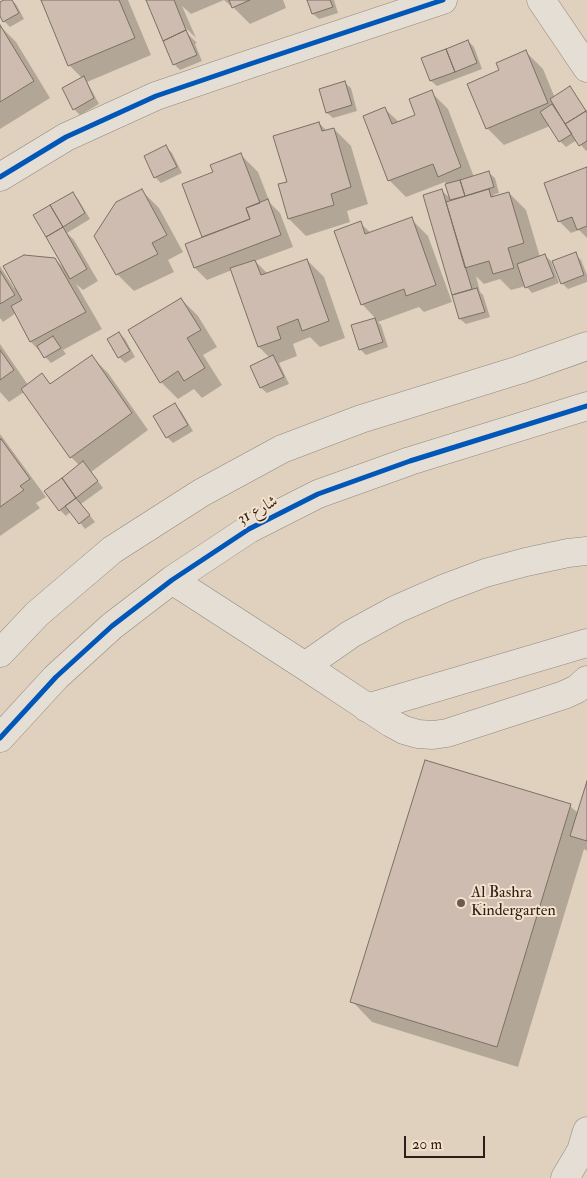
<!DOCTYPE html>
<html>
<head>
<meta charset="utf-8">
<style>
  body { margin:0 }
  #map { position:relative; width:587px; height:1178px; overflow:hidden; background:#dfd1bd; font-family:"IM FELL Double Pica",serif }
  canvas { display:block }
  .scale { position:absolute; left:404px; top:1136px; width:81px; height:22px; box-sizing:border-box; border:2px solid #2c1d18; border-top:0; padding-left:6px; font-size:15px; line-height:18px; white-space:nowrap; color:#2c1d18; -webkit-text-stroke:4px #f3e2cc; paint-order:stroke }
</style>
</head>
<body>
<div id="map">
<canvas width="587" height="1178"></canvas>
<div class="scale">20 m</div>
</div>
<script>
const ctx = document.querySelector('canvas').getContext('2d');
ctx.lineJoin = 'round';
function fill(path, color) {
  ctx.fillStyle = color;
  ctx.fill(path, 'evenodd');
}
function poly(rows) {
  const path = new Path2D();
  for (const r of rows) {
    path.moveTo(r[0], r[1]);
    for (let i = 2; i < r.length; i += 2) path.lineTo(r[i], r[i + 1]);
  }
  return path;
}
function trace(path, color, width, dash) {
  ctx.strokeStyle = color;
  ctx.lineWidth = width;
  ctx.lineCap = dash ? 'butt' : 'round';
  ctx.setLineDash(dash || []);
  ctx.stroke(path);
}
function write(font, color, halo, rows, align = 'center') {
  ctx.font = font + ' "IM FELL Double Pica",Amiri,serif';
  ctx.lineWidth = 4;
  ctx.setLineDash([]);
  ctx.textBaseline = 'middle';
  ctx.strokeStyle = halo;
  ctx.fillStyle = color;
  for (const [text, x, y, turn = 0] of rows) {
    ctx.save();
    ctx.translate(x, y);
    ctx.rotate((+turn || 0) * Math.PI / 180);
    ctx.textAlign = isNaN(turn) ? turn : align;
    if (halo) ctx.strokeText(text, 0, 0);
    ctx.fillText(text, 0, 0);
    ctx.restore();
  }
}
const shadow = poly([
  [6,0,11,0,16,4,24,19,10,27,4,21,0,14,0,3],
  [42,0,128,0,151,55,87,82,99,104,80,115,74,109,82,78,69,65],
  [148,0,283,0,286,8,250,24,233,7,232,7,224,0,191,14,182,6,196,38,185,27,185,31,197,43,195,44,202,61,180,70,174,64],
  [308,0,334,0,338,13,319,19,313,14],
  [0,26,16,42,50,98,0,129],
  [468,41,474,47,482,69,437,86,431,81],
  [526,52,543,69,555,98,570,88,575,94,587,112,587,150,586,151,577,140,566,147,560,141,550,126,504,145,487,128,501,70],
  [345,83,351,88,357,111,333,118,327,113,321,90],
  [431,92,448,109,474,177,489,173,495,178,499,193,493,195,496,197,509,193,526,210,540,257,545,256,551,261,559,283,532,293,526,286,511,290,500,279,484,284,476,276,480,292,483,295,490,317,466,324,460,319,424,196,442,191,451,199,448,185,445,182,406,197,389,180,385,109,399,122,417,115],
  [319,123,327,131,334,129,351,146,368,204,347,211,350,222,306,236,289,219,280,185,288,183],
  [166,147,172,153,182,173,161,183,155,177],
  [241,155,258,172,270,203,280,213,293,247,255,261,268,274,307,260,324,277,345,338,320,347,310,337,293,344,297,356,279,363,289,384,267,393,261,388,251,366,270,358,259,347,232,270,207,280,195,268,187,245,204,238,184,185,214,173],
  [587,168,587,238,579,230,571,233,559,221],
  [142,191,159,208,183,252,168,260,174,272,134,291,117,274],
  [72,193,78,199,90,219,67,233,74,240,98,281,83,290,76,284,102,329,63,350,66,354,51,363,31,342,16,313,3,322,0,318,0,266,14,288,55,259,66,270,35,216],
  [411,219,428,236,452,302,424,312,419,307,378,322,381,325,388,347,366,355,360,349,353,326,376,319,362,304,360,223,371,233],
  [575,254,581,260,587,275,587,282,568,289,562,283],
  [181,299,198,316,217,347,203,355,222,385,202,398,194,389,178,399,161,382],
  [119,333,125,339,135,357,125,363,119,357,109,339],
  [0,344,28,385,42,375,52,385,91,356,108,373,148,430,91,472,103,488,81,504,95,522,85,529,71,511,66,516,60,510,80,466,71,457,24,392,9,402,0,392],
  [175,405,181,411,193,431,173,443,167,437],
  [0,434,46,497,36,503,40,508,0,536],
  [587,785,587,851,584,849,518,1067,372,1022,352,1001,570,806,578,813]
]);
const building = poly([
  [4,0,12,0,19,13,3,22,0,16,0,2,4,0],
  [41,0,119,0,135,38,68,66,41,0],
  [146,0,174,0,186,30,163,41,146,0],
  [229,0,250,0,232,8,229,0],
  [307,0,330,0,333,7,312,14,307,0],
  [0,25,34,81,0,102,0,25],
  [186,30,197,55,173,65,163,41,186,30],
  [468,40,477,63,455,72,446,49,468,40],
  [446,49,455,72,430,81,421,58,446,49],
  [526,50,548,103,486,129,467,84,499,70,496,63,526,50],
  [84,76,94,98,73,110,62,88,84,76],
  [345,81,352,105,326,113,319,89,345,81],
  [570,86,586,111,565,124,550,99,570,86],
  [432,90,461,167,438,177,433,164,388,181,363,116,385,107,392,124,415,115,409,99,432,90],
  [552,104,572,134,559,142,540,112,552,104],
  [586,111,587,113,587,141,579,146,565,124,586,111],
  [319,122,322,131,334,128,351,187,331,194,334,205,288,219,278,184,287,182,273,136,319,122],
  [166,145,177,167,154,178,144,156,166,145],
  [241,153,260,203,246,208,250,219,202,237,182,184,213,172,210,165,241,153],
  [587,167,587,226,577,230,572,217,558,222,544,183,587,167],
  [489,171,494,187,465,196,460,180,489,171],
  [460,180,465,196,450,200,445,184,460,180],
  [142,189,167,235,152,243,158,254,116,275,94,236,116,202,142,189],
  [442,189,472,289,452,295,423,195,442,189],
  [489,189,491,197,509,192,524,243,508,248,514,268,493,274,489,261,465,268,446,202,489,189],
  [73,192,85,213,63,227,50,205,73,192],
  [268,199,281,235,194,268,185,244,250,219,246,208,268,199],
  [50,205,63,227,46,237,33,215,50,205],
  [412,217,436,285,406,296,404,289,361,305,334,231,361,221,365,234,412,217],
  [63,227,87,269,70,279,46,237,63,227],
  [576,252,584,275,561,284,552,261,576,252],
  [545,254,554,277,525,288,517,264,545,254],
  [24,255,55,258,86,312,30,342,11,306,22,300,3,266,24,255],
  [307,259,329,321,302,331,298,319,277,327,281,339,258,347,230,268,255,260,261,275,307,259],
  [0,271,15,295,0,304,0,271],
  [477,288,485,312,459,319,452,295,477,288],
  [181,298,201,330,187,338,205,368,184,381,178,371,160,383,128,330,181,298],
  [375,318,383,342,359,350,351,325,375,318],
  [119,332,130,351,118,358,107,339,119,332],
  [53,336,61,348,44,358,37,346,53,336],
  [0,350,14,370,0,380,0,350],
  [92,355,132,413,70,458,21,389,42,373,50,384,92,355],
  [273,355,284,377,260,388,250,366,273,355],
  [175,403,188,425,166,438,153,416,175,403],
  [1,439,30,479,20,486,24,490,0,507,0,440,1,439],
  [83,461,98,481,76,498,62,478,83,461],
  [62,478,76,498,59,511,44,491,62,478],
  [76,498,90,515,79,524,65,506,76,498],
  [425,760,571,804,497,1047,350,1002,425,760],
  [587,781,587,841,570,836,587,781]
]);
const minor = poly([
  [541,0,587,68],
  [0,177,66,137,156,96,250,64,443,0],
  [172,580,305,666,391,723,404,730,418,734,433,735,447,733,564,695,577,689,587,680],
  [0,653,37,614,112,550,201,493,282,449,361,419,519,370,587,346],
  [305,666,351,634,397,609,445,588,485,573,526,562,568,553,587,551],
  [367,708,587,643],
  [0,738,56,677,112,626,172,580,249,529,318,494,410,461,587,406],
  [565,1178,581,1151,587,1131]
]);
const cycleway = poly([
  [0,177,66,137,156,96,250,64,443,0],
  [0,738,56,677,112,626,172,580,249,529,318,494,410,461,587,406]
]);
const markers = [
  [461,903,5,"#6b5c52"]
];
const streetNames = [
  ["شارع 31",258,511,-28]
];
const poiNames = [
  ["Al Bashra",471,894],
  ["Kindergarten",471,912]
];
fill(shadow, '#0003');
fill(building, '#cfbcb0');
trace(building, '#797066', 1);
trace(minor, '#91887d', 29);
trace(minor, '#e5ded5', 28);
trace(cycleway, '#0057b8', 5);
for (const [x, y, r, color] of markers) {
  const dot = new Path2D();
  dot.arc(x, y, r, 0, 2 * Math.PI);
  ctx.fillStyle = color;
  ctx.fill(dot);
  trace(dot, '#f3e2cc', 2);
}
write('16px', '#2c1d18', '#f3e2cc', streetNames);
write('16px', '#2c1d18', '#f3e2cc', poiNames, 'left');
</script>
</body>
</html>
